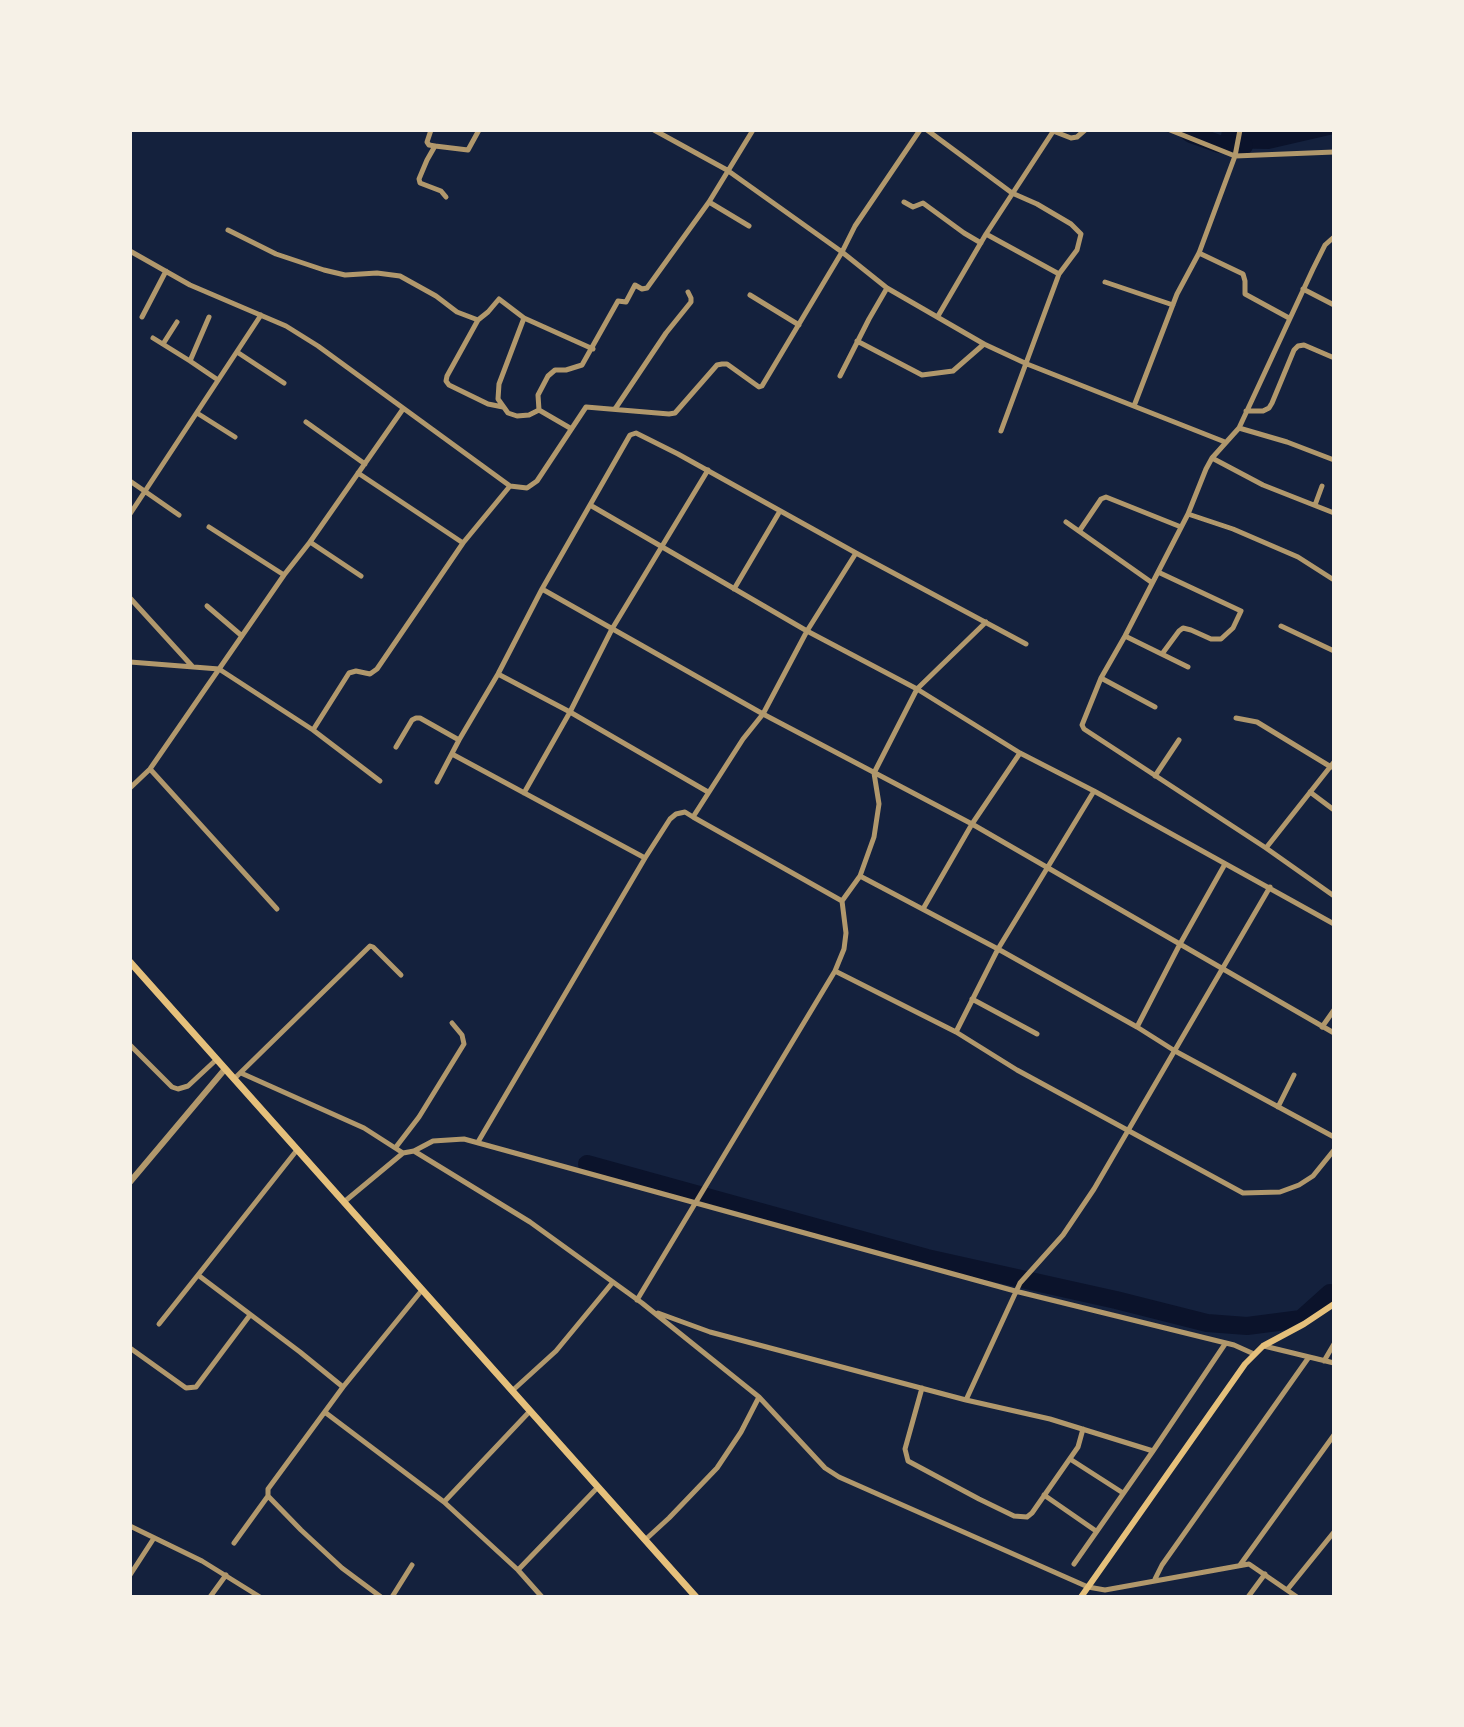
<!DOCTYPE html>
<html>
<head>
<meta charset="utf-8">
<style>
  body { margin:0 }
  #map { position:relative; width:1464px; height:1727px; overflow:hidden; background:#14213d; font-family:"Crimson Pro",serif }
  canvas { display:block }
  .frame { position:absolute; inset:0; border:132px solid #f6f1e7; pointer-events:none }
</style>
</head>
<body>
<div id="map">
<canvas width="1464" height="1727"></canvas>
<div class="frame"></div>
</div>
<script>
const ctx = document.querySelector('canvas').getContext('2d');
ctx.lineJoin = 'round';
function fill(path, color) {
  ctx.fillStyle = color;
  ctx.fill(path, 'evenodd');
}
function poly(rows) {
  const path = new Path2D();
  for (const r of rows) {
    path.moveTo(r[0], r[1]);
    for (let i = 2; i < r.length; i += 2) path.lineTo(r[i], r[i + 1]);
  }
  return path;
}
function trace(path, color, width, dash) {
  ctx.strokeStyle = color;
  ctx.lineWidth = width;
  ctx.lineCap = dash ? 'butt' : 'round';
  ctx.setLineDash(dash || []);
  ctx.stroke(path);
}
const water = poly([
  [1258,130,1334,130,1334,134,1269,149,1218,148,1222,131]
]);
const river = poly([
  [1186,130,1191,134,1219,144,1244,146],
  [587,1164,927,1258,1116,1300,1207,1323,1247,1326,1301,1319,1330,1293]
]);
const minor = poly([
  [431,130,427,142,429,145,435,146],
  [654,130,727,170,842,252,887,288,984,344,1027,364,1225,442],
  [927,130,1012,193,1037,204,1071,224,1081,234,1077,250,1059,274,1001,431],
  [1170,130,1235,156,1334,152],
  [1053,131,1071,138,1077,137,1085,130],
  [446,197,441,191,420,183,419,179,427,160,435,146,468,150,479,130],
  [709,202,749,226],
  [904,202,913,207,923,203,964,233,981,243],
  [228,230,276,254,324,270,345,275,377,273,400,276,436,296,457,312,478,320,488,312,499,299,524,318,593,349],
  [986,234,1059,274],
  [1334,237,1325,245,1313,269,1239,428,1212,458,1206,469,1188,514,1125,636,1101,678,1082,725,1084,729,1266,848,1334,896],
  [130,251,190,285,286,326,318,346,510,486,527,488,537,481,586,407,669,414,675,413,717,365,722,364,727,364,759,387,762,386,842,252,855,226,920,130],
  [1199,253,1243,274,1245,281,1245,294,1289,318],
  [1105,282,1173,305],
  [1303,289,1334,305],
  [750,295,799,325],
  [938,316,986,234,1054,130],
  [142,317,166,271],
  [209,317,190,361,218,380],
  [524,318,499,384,498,399,508,413,517,416,529,415,539,410],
  [478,320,447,376,446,381,449,385,488,404,503,407],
  [153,338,190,361],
  [857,341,922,375,953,371,984,344],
  [163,344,177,322],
  [237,352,284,383],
  [840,376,869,319,887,288],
  [1134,406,1177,294,1199,253,1235,156,1240,130],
  [615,409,666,333,691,302,691,298,688,292],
  [539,410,538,395,548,376,555,370,566,370,582,365,618,301,626,302,635,285,642,289,647,288,709,202,753,130],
  [539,410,570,428],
  [1246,411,1263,411,1269,408,1272,403,1294,350,1298,346,1304,345,1332,357],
  [197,413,235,437],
  [306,422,365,464],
  [1239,428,1287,442,1334,460],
  [1212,458,1263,485,1334,513],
  [358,473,463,543],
  [130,481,179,515],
  [590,505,807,631,917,689,986,622],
  [1315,505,1322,486],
  [130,514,261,315],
  [1188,514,1233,529,1298,557,1334,580],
  [1066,522,1151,582],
  [209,527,284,575],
  [1080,530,1101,499,1106,497,1181,527],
  [310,542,361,576],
  [856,553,1026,644],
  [1158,572,1241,611,1233,628,1221,639,1211,639,1191,630,1183,628,1179,631,1162,654],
  [734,589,780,511],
  [130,598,192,666],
  [207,606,242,636],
  [1281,626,1334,651],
  [1125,636,1188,667],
  [130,662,219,669,313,730,380,781],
  [498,674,570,712,708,792],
  [1101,678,1155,707],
  [1236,718,1257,722,1331,767],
  [313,730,349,673,356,671,370,674,377,669,463,543,510,486],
  [396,747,412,720,416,718,420,718,459,740],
  [452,754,645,858],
  [150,769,277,909],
  [1155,776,1179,740],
  [437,782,459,740,498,674,542,589,630,435,636,433,678,454,856,553,807,631,763,714,542,589],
  [130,788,150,769,284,575,310,542,403,409],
  [1310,792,1334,810],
  [524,793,570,712,612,629,708,470],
  [693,817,743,739,763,714,972,824,1334,1033],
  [1266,848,1334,762],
  [860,876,998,949,1137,1027,1175,1051,1334,1137],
  [842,901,860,876,874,837,879,804,874,773,917,689,1020,753,1094,791,1334,924],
  [923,909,972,824,1020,753],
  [835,971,956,1032,1017,1070,1243,1193,1280,1192,1299,1185,1313,1176,1334,1150],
  [972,999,1037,1034],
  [1137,1027,1180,944,1225,864],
  [1322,1027,1334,1010],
  [956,1032,998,949,1094,791],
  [130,1045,172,1087,178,1089,188,1086,217,1059],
  [241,1073,364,1128,403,1153],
  [234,1079,370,946,373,947,401,975],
  [1278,1107,1294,1075],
  [478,1142,645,858,670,819,676,814,685,812,693,817,842,901,846,933,844,949,835,971,637,1300],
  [396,1147,419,1117,464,1044,462,1035,452,1023],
  [297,1150,198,1275,300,1352,343,1387],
  [414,1151,530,1222,642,1303,759,1397,825,1468,839,1477,1088,1587,1105,1590,1249,1564,1297,1597],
  [344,1202,403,1153,414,1151,433,1141,464,1139,1015,1291,1234,1345,1254,1354],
  [658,1313,710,1332,966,1400,1050,1419,1153,1451],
  [159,1324,198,1275],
  [1264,1346,1334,1363],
  [130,1348,186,1388,196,1387,250,1315],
  [1324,1361,1334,1344],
  [922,1388,905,1449,908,1461,979,1499,1014,1516,1027,1517,1032,1513,1078,1447,1083,1429],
  [512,1391,556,1351,613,1282],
  [966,1400,1020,1283,1063,1235,1094,1189,1270,887],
  [326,1413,444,1502,518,1570,542,1597],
  [1070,1459,1123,1493],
  [1044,1495,1096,1531],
  [268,1496,301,1530,342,1568,381,1597],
  [444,1502,530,1411],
  [130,1526,202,1561,260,1597],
  [645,1540,669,1518,717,1468,741,1432,759,1397],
  [234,1543,268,1496,268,1489,343,1387,422,1290],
  [1074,1564,1153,1451,1225,1344],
  [1240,1565,1334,1435],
  [518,1570,598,1487],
  [130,1575,154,1538],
  [1155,1579,1162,1565,1309,1357],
  [1287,1590,1334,1532],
  [210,1597,226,1575],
  [392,1597,412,1565],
  [1248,1597,1265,1574]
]);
const tertiary = poly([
  [130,1182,225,1069]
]);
const secondary = poly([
  [1081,1597,1245,1364,1263,1346,1304,1324,1334,1304]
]);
const primary = poly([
  [130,962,696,1597]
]);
fill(water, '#0b132b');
trace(river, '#0b132b', 18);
trace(minor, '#b1986c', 5);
trace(tertiary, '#b1986c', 6);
trace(secondary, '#e5c07b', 6);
trace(primary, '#e5c07b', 7);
</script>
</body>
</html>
